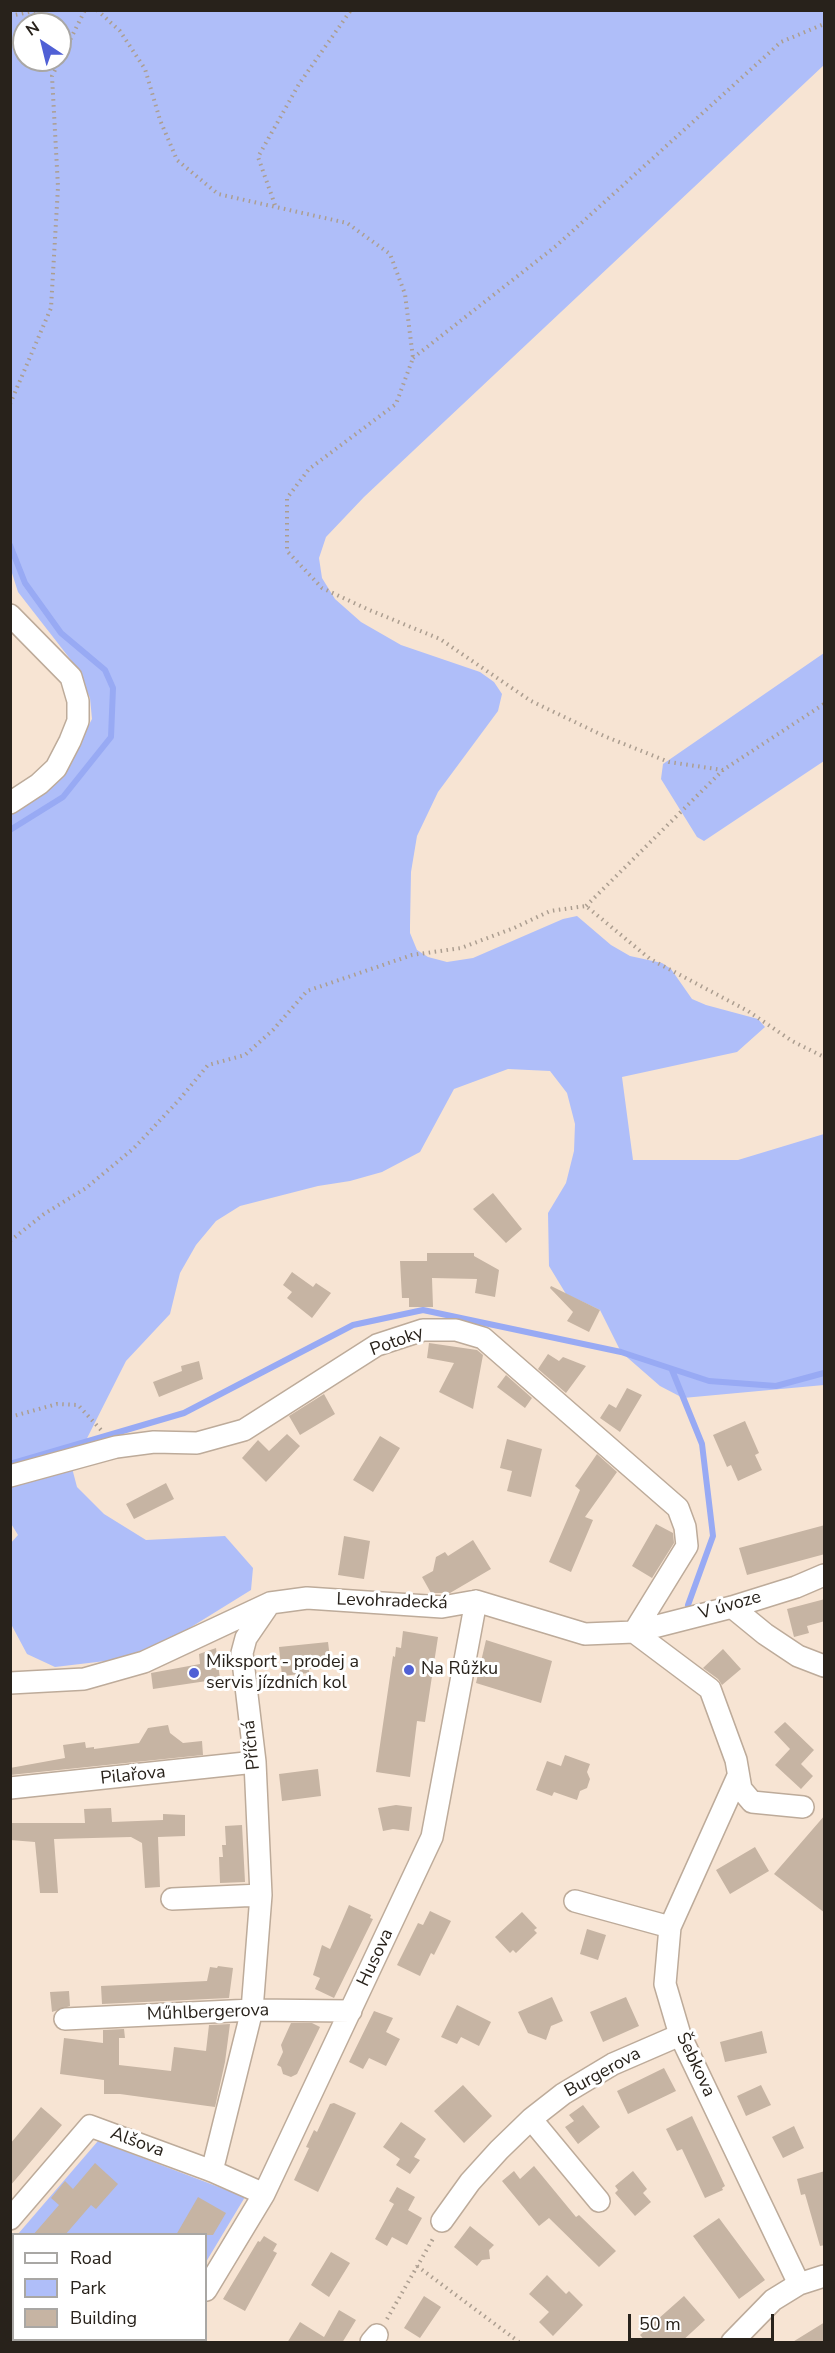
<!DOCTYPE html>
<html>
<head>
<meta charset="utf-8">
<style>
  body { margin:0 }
  #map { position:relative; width:835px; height:2353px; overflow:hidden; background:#f7e4d3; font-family:"Nunito Sans",sans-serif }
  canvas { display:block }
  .frame { position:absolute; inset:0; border:12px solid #28221b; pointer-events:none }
  .legend { position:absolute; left:12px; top:2233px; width:195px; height:108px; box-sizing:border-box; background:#fff; border:2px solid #a9a7a4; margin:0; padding:8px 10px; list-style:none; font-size:18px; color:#28221b }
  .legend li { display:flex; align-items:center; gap:12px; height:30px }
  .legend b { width:30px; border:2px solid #a9a7a4 }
  .north { position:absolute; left:12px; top:12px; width:60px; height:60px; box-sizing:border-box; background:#fff; border:2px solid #a9a7a4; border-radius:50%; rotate:325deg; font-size:16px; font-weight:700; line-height:24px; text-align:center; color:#28221b }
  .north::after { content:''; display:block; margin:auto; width:21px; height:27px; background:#5060d5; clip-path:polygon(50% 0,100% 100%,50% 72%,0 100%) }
  .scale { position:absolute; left:628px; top:2314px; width:146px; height:27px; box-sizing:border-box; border:3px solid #28221b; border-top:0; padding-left:8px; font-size:18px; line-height:21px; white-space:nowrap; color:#28221b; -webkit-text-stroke:4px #fff; paint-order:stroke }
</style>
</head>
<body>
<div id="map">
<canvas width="835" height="2353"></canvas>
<div class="frame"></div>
<ul class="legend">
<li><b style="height:8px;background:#fff"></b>Road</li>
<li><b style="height:16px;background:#afbef9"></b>Park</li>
<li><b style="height:16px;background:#c6b4a3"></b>Building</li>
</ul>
<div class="north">N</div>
<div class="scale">50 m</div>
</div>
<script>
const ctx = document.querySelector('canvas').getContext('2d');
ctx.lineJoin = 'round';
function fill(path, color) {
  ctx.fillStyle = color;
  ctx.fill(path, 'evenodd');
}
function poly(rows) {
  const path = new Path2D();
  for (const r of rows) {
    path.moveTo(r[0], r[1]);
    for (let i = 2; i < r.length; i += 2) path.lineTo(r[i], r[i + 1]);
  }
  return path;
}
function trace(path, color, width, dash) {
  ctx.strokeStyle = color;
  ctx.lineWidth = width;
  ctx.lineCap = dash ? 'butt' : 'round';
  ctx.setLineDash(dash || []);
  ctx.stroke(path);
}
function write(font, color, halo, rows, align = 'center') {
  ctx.font = font + ' "Nunito Sans",sans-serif';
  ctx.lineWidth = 6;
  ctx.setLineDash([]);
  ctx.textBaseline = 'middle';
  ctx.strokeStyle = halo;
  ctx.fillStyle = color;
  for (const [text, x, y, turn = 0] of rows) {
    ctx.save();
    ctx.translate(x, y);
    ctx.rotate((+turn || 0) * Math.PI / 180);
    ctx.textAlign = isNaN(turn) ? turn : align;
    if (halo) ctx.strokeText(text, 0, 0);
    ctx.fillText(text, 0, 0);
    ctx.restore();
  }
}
const green = poly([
  [11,11,824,11,824,65,364,497,326,537,319,558,322,578,335,599,361,622,401,645,480,672,494,682,502,694,498,711,438,792,417,836,411,872,410,925,410,933,417,950,428,957,447,962,473,958,563,919,577,916,611,945,630,956,662,963,671,969,692,999,706,1005,758,1019,765,1027,737,1052,622,1077,633,1160,738,1160,824,1134,824,1385,683,1398,660,1386,621,1352,600,1310,566,1294,549,1266,548,1213,566,1183,574,1151,575,1124,567,1093,550,1071,508,1069,454,1089,420,1152,382,1172,350,1181,318,1186,240,1206,216,1221,196,1245,180,1273,170,1314,126,1361,72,1468,77,1487,104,1514,146,1540,225,1536,253,1568,251,1590,167,1642,114,1660,55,1667,27,1654,11,1624,10,1544,18,1535,10,1522,11,810,80,742,92,719,90,698,74,664,18,592,11,570],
  [24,24,60,24,60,60,24,60],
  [824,653,824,761,704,841,697,837,661,779,663,764],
  [98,2141,245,2197,206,2262,206,2234,18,2234],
  [13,2240,14,2340,150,2340,148,2342,11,2342,10,2243]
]);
const stream = poly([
  [10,545,25,583,61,633,105,670,113,688,111,737,63,797,10,830],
  [672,1370,702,1444,713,1536,688,1605],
  [10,1464,184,1413,353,1325,423,1310,621,1352,709,1381,776,1386,824,1373]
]);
const building = poly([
  [493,1193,522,1229,506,1243,473,1209],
  [427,1253,474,1253,474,1256,499,1270,495,1297,475,1293,477,1279,432,1278,433,1307,409,1307,409,1298,402,1298,400,1261,427,1261],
  [292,1272,313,1287,316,1283,331,1293,312,1318,287,1298,292,1292,283,1285],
  [551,1286,600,1310,589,1332,567,1321,573,1312,550,1288],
  [429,1343,477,1350,483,1355,473,1409,439,1392,454,1363,427,1358],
  [548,1354,559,1361,563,1357,586,1366,566,1393,538,1369],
  [199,1361,203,1379,159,1397,153,1382,182,1371,181,1366],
  [506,1375,532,1398,525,1408,497,1387],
  [627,1388,642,1395,620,1432,600,1418,609,1404,616,1408],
  [324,1394,335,1414,300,1435,289,1416],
  [745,1421,759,1453,755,1455,762,1470,738,1481,731,1465,727,1467,713,1435],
  [287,1434,300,1446,266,1482,242,1458,258,1440,269,1451],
  [380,1436,400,1448,373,1492,353,1480],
  [507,1439,542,1449,531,1497,507,1491,512,1471,500,1468],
  [597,1454,617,1472,585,1517,593,1520,571,1572,549,1562,580,1490,575,1486],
  [166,1483,174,1499,134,1519,126,1504],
  [656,1524,673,1533,674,1543,652,1578,632,1566],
  [825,1525,825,1554,747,1575,739,1548],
  [344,1536,370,1541,364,1579,338,1575],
  [473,1540,491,1569,450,1593,431,1593,422,1577,433,1571,436,1557,445,1552,448,1556],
  [825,1599,825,1621,807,1626,809,1633,794,1637,787,1609],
  [403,1631,438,1637,425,1722,417,1721,410,1777,376,1772,393,1656,395,1657,396,1647,401,1648],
  [486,1640,552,1661,541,1703,476,1683],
  [328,1642,331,1666,309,1669,309,1673,282,1676,279,1647],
  [216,1648,220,1679,153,1689,151,1673,200,1664,199,1654],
  [723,1649,741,1669,722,1685,718,1679,703,1668],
  [785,1722,814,1750,801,1764,813,1776,801,1789,775,1765,790,1749,774,1732],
  [168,1725,170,1733,183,1743,202,1741,203,1755,10,1775,10,1768,65,1758,63,1745,85,1742,86,1748,94,1747,94,1749,139,1743,148,1728],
  [565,1755,590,1764,587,1772,590,1779,587,1788,580,1791,577,1800,554,1792,552,1796,536,1790,547,1761,561,1766],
  [318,1769,321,1796,282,1801,279,1774],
  [396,1805,412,1807,409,1831,393,1829,383,1831,378,1808],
  [111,1808,112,1822,163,1820,163,1814,185,1815,185,1836,158,1837,160,1887,145,1888,142,1843,131,1837,54,1839,58,1893,40,1893,35,1842,10,1840,10,1823,85,1823,84,1809],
  [825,1815,825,1913,774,1874],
  [242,1825,245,1882,220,1883,219,1857,223,1857,222,1845,226,1845,225,1826],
  [755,1847,769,1871,730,1894,716,1870],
  [349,1905,371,1915,370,1918,373,1919,334,1998,315,1989,320,1978,313,1975,322,1945,330,1949],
  [430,1911,451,1921,434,1955,431,1953,420,1976,397,1965,418,1923,423,1925],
  [522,1912,537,1928,534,1930,537,1933,516,1953,513,1950,510,1953,495,1937],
  [587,1929,606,1935,598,1960,580,1954],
  [218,1966,233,1968,229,1998,102,2004,101,1986,207,1981,210,1967,217,1968],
  [69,1991,70,2006,52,2012,50,1992],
  [552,1997,563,2021,551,2026,546,2040,528,2033,518,2012],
  [626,1997,639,2026,603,2042,590,2012],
  [457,2005,491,2022,479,2046,461,2037,457,2044,441,2037],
  [374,2011,393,2018,386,2032,400,2039,386,2066,369,2058,363,2069,349,2062],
  [291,2023,312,2023,320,2027,297,2074,291,2077,283,2074,281,2067,277,2065,283,2052,281,2045],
  [230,2024,225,2062,215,2107,120,2094,104,2094,104,2080,60,2074,64,2038,103,2043,103,2030,124,2029,125,2038,119,2038,119,2065,171,2071,174,2047,206,2051,209,2025],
  [762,2031,767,2053,725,2062,720,2042],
  [664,2068,676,2091,628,2114,617,2091],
  [463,2085,492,2116,464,2143,434,2111],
  [761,2085,771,2105,746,2116,737,2096],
  [334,2103,356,2113,318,2192,294,2180,309,2148,306,2147,314,2130,317,2132,330,2104],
  [583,2105,600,2127,578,2144,565,2127,574,2121,569,2115],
  [41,2107,62,2125,10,2186,10,2144],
  [692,2116,725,2186,722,2188,723,2190,705,2198,682,2149,677,2151,666,2129],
  [401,2122,426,2139,414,2157,420,2160,410,2174,396,2165,400,2159,383,2147],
  [794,2126,804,2148,783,2158,772,2137],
  [95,2163,118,2184,96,2209,91,2205,65,2235,33,2235,59,2205,51,2198,65,2181,73,2189],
  [534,2166,576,2217,579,2215,616,2251,599,2267,549,2218,539,2226,502,2181,514,2171,520,2179],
  [633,2171,647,2189,643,2193,651,2202,635,2216,615,2193,618,2190,615,2186],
  [825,2171,825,2245,820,2246,805,2194,801,2195,797,2179],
  [397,2187,415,2197,408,2210,422,2218,407,2245,392,2237,387,2246,375,2239,394,2204,389,2201],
  [198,2197,226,2213,213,2235,176,2235],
  [719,2218,765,2280,739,2299,693,2236],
  [470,2226,494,2245,489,2250,490,2259,482,2260,477,2266,454,2247],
  [264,2236,277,2244,273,2251,277,2253,245,2311,223,2299,258,2241,260,2242],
  [331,2252,350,2263,329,2297,311,2285],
  [547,2275,566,2294,569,2291,583,2305,553,2336,539,2322,549,2312,529,2294],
  [424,2296,441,2307,420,2338,404,2328],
  [684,2296,705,2320,680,2343,647,2343,640,2335],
  [339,2310,356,2320,342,2343,287,2343,300,2322,324,2337],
  [825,2322,825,2343,791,2343]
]);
const path = poly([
  [97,10,120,31,145,69,160,120,177,160,218,194,347,223,390,254,405,294,413,358,396,404,309,469,287,498,287,551,322,588,367,609,440,639,531,701,604,736,669,762,723,770,824,704],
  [10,16,39,10],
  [275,205,258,157,299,84,351,10],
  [413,358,556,246,781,42,824,24],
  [10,404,51,308,58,187,52,76,85,10],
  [586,906,723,770],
  [10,1241,44,1214,86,1188,134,1148,179,1100,208,1065,245,1055,273,1030,307,991,412,955,461,948,514,928,550,911,586,906,650,959,748,1011,792,1041,824,1057],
  [10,1417,57,1404,78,1405,102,1431],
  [417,2266,519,2342],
  [387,2319,434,2237]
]);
const street = poly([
  [10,615,71,677,78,701,78,721,70,741,56,768,39,784,10,803],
  [10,1476,116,1447,154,1442,197,1443,244,1430,377,1345,423,1330,456,1330,483,1338,678,1508,685,1527,687,1546,634,1632],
  [732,1607,765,1634,798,1656,824,1666],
  [634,1632,710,1689,736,1760,741,1789,752,1802,803,1807],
  [10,1683,84,1679,144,1662,270,1603,307,1598,442,1607,476,1601,585,1634,634,1632,732,1607,796,1587,824,1575],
  [738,1776,670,1927,665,1984,680,2035,799,2284],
  [10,1788,255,1762],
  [172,1899,261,1895],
  [575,1901,670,1927],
  [65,2019,252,2010,351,2011],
  [531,2119,599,2201],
  [212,2171,252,2010,261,1895,255,1762,242,1653,246,1638,270,1603],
  [10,2219,90,2126,212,2171,264,2194],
  [442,2221,470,2182,499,2150,531,2119,563,2094,613,2064,680,2035],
  [206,2290,264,2194,432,1837,476,1601],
  [168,2342,170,2340],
  [371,2342,377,2335],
  [732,2342,773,2300,799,2284,824,2276]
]);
const markers = [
  [409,1670,6,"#5060d5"],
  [194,1673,6,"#5060d5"]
];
const streetNames = [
  ["Potoky",397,1342,-20],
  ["Levohradecká",392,1602,2],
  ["V úvoze",730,1606,-16],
  ["Příčná",252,1745,-96],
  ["Pilařova",133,1776,-6],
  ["Husova",376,1958,-65],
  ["Műhlbergerova",208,2013,-2],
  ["Šebkova",695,2065,65],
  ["Burgerova",603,2073,-29],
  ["Alšova",137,2143,20]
];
const poiNames = [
  ["Miksport - prodej a",206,1663],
  ["servis jízdních kol",206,1684],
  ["Na Růžku",421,1670]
];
fill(green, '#afbef9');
trace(stream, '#98aaf4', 6);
fill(building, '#c6b4a3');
trace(street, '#bdab9a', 24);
trace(path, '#ac9e90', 4, [1.5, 4.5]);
trace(street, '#fff', 21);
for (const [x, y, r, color] of markers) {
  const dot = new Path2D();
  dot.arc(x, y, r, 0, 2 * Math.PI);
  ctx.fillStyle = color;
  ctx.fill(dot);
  trace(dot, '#fff', 2);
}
write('18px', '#28221b', '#fff', streetNames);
write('18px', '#28221b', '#fff', poiNames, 'left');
</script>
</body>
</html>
